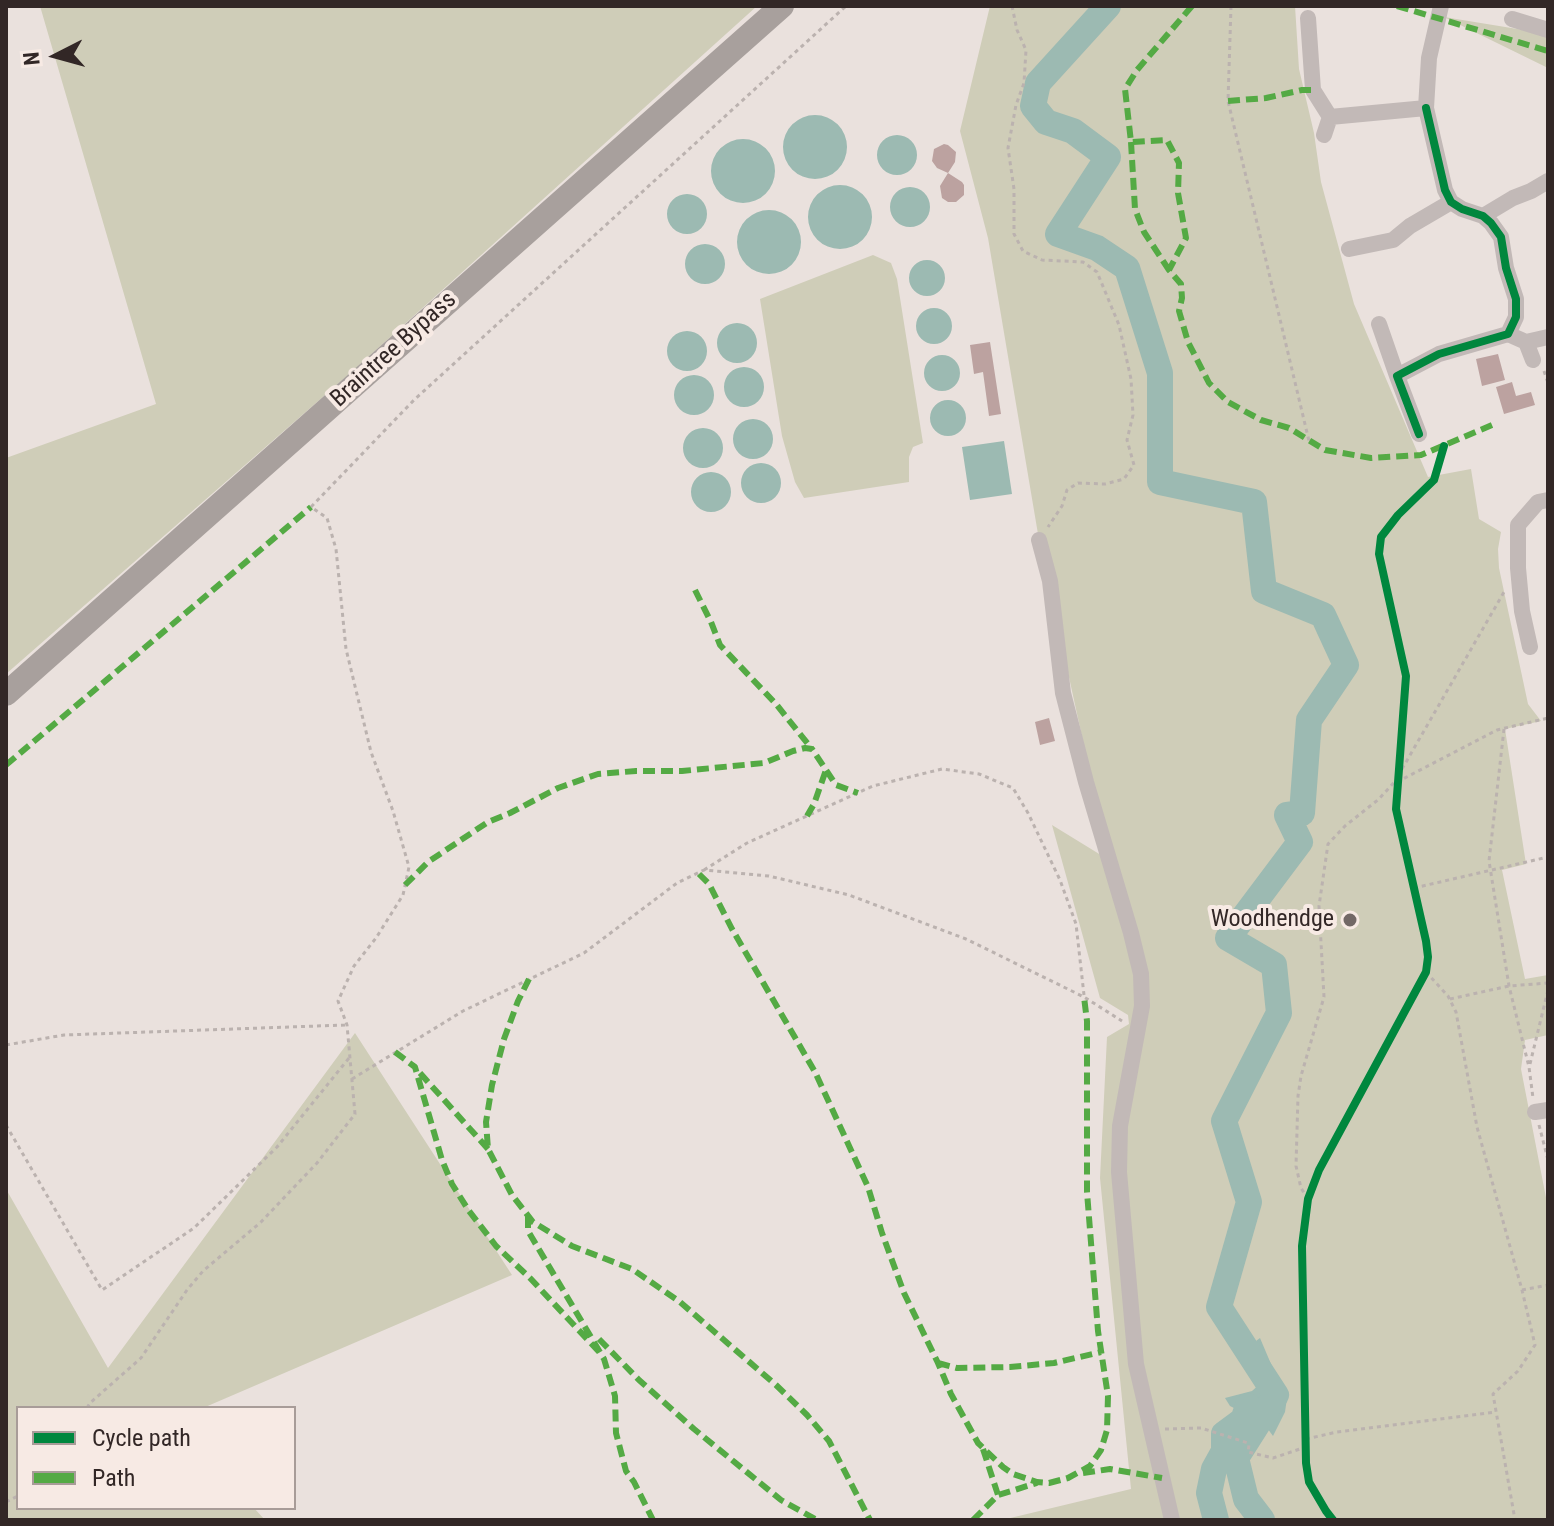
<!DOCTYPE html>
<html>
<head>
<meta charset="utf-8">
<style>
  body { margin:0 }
  #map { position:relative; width:1554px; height:1526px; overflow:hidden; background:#eae1dd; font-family:"Roboto Condensed",sans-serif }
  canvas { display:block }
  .frame { position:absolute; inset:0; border:8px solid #322726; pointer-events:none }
  .legend { position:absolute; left:16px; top:1406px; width:280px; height:104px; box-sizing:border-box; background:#f7eae4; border:2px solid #a89c98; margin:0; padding:10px 14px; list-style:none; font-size:24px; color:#322726 }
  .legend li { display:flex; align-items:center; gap:16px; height:40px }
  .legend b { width:40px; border:2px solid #a89c98 }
  .north { position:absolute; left:16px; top:16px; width:80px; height:80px; -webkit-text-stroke:6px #f7eae4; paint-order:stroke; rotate:264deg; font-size:22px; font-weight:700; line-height:32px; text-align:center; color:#322726 }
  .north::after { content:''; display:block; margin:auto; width:28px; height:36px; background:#322726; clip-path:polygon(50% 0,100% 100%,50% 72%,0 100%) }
</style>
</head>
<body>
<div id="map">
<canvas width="1554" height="1526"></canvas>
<div class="frame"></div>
<ul class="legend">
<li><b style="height:10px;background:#00873e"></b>Cycle path</li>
<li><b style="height:10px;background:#54aa44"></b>Path</li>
</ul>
<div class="north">N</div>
</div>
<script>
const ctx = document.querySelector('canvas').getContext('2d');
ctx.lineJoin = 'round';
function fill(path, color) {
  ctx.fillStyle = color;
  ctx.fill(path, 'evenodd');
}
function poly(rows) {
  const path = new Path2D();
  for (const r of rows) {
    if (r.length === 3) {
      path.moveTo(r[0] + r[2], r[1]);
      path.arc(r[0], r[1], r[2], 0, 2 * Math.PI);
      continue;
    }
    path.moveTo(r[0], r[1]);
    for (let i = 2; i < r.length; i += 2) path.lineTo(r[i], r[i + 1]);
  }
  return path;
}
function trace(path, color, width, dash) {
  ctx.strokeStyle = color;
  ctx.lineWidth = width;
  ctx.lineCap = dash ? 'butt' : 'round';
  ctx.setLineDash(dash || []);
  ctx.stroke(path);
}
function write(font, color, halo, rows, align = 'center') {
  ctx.font = font + ' "Roboto Condensed",sans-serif';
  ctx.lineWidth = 8;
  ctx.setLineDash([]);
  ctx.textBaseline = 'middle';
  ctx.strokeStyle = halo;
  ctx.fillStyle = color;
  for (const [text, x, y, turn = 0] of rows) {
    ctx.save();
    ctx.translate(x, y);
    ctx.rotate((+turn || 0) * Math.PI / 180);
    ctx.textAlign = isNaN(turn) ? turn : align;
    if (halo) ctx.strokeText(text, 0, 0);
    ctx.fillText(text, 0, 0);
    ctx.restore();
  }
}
const green = poly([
  [40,6,757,6,356,368,6,674,6,458,156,404],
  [990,6,1295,6,1299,69,1314,133,1321,182,1354,304,1428,477,1471,469,1479,519,1501,532,1498,549,1499,568,1528,704,1541,721,1505,729,1526,864,1502,870,1525,979,1548,975,1548,1035,1525,1040,1521,1069,1548,1208,1548,1520,1002,1520,1131,1489,1100,1178,1107,1037,1129,1024,1128,1015,1100,998,1052,825,1109,860,1039,540,988,238,960,131],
  [1444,17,1548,34,1548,68],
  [873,255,891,263,897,279,923,443,913,447,909,457,909,482,804,498,795,482,782,436,760,299],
  [355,1033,512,1275,203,1408,18,1408,18,1508,254,1508,265,1520,6,1520,6,1189,108,1368]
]);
const water = poly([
  [815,147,32],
  [897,155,20],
  [743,171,32],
  [840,217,32],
  [910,207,20],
  [687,214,20],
  [769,242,32],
  [705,264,20],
  [927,278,18],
  [934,326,18],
  [737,343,20],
  [687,351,20],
  [942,373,18],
  [744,387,20],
  [694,395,20],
  [948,418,18],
  [753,439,20],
  [703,448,20],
  [1004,441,1012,494,970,500,962,447],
  [761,483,20],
  [711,492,20],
  [1260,1338,1282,1390,1287,1398,1285,1412,1273,1436,1251,1406,1243,1406,1238,1410,1230,1406,1225,1398,1252,1391,1261,1383,1262,1356,1256,1341]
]);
const river = poly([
  [1108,6,1038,83,1033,106,1046,122,1073,131,1108,157,1058,234,1097,248,1127,268,1160,373,1160,482,1254,502,1264,591,1323,615,1346,665,1309,720,1302,813,1287,815,1300,842,1228,938,1274,965,1279,1013,1224,1121,1249,1202,1219,1307,1276,1395,1236,1458,1246,1499,1262,1520],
  [1216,1520,1209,1493,1214,1469,1224,1451,1224,1434,1243,1420,1248,1406]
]);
const building = poly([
  [944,144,948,145,956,152,955,162,948,173,962,182,964,185,964,195,956,202,948,202,942,198,940,186,948,173,937,168,932,161,934,149],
  [990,342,1001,414,989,416,983,372,974,374,970,345],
  [1498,354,1505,380,1482,386,1476,359],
  [1512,382,1516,396,1531,392,1535,405,1504,414,1496,387],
  [1049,718,1055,741,1040,745,1035,722]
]);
const path = poly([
  [1012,6,1017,30,1026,50,1024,83,1016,105,1008,148,1014,189,1014,234,1023,251,1042,260,1083,262,1097,272,1119,325,1131,379,1133,415,1127,440,1134,465,1124,479,1105,484,1078,483,1067,490,1062,506,1048,527],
  [1231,6,1228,101,1309,441],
  [1544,371,1548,383],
  [1504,729,1489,861,1509,986,1529,1067,1533,1098],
  [1398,776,1504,592],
  [1397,782,1497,730,1548,718],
  [704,870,747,843,873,786,942,769,979,774,1013,788,1028,813,1060,880,1076,924,1084,995],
  [1414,888,1548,857],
  [1426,972,1448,996,1456,1012,1477,1127,1522,1290,1535,1345,1518,1371,1493,1394,1515,1520],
  [1450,999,1509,986,1548,983],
  [6,1045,64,1035,345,1025],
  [1530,1064,1548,990],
  [352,1079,463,1011,584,953,677,883,704,870,769,876,849,895,966,939,1084,997,1122,1021],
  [6,1125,102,1290,194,1228,277,1147,349,1058],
  [1539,1125,1548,1160],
  [1308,1199,1301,1188,1296,1166,1298,1096,1301,1076,1324,997,1319,906,1328,844,1345,826,1379,799,1397,779],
  [1522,1290,1548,1285],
  [87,1408,90,1403,141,1358,187,1290,203,1271,261,1222,317,1163,355,1114,347,1025,338,1001,354,966,376,938,403,895,409,867,393,811,371,752,346,649,336,549,327,518,311,507,414,400,846,6],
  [1165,1429,1201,1428,1248,1443,1249,1445,1248,1452,1273,1458,1306,1447],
  [1306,1439,1337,1432,1496,1412],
  [6,1502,18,1496]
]);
const minor = poly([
  [1308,18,1313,90,1330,117,1426,108,1429,58,1441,6],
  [1512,19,1548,30],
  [1324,135,1330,117],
  [1483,216,1513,198,1531,191,1548,181],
  [1349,249,1393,240,1410,226,1451,202],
  [1379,324,1397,376],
  [1508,334,1526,342,1533,360],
  [1526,342,1548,337],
  [1419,434,1397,376,1439,354,1508,334,1516,317,1516,299,1506,268,1501,237,1491,223,1483,216,1462,209,1451,202,1445,190,1426,108],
  [1039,540,1050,581,1063,693,1086,782,1131,933,1141,974,1142,1006,1120,1126,1119,1172,1136,1364,1172,1520],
  [1530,647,1522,611,1518,568,1518,525,1538,502,1548,500],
  [1535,1112,1548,1110]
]);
const highway = poly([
  [6,694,782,6]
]);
const quiet = poly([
  [1192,6,1137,70,1125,89,1131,142,1167,140,1179,163,1178,193,1186,238,1169,270,1181,284,1182,298,1179,311,1188,342,1209,383,1228,402,1261,420,1289,428,1325,450,1371,458,1421,455,1492,425],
  [1397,6,1548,51],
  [1228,101,1266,98,1302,90,1313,90],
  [1131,142,1135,209,1144,232,1169,270],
  [695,590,711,622,720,645,776,704,812,749],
  [6,765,311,507],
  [807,816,814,804,826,770],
  [699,874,709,884,732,929,815,1072,868,1187,882,1233,904,1293,938,1363,951,1394,978,1443,1003,1467,1013,1474,1037,1482,1049,1483,1068,1478,1090,1466,1101,1450,1107,1430,1108,1396,1098,1331,1087,1192,1087,1021,1084,997],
  [405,885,428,862,488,822,510,813,558,788,598,774,636,771,682,771,764,763,793,751,805,748,812,749,836,785,858,793],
  [529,979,518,1001,504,1039,492,1085,486,1122,488,1149,512,1195,533,1222,572,1246,632,1269,680,1302,776,1385,807,1415,829,1441,870,1520],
  [395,1052,415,1067,442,1160,452,1184,469,1211,496,1246,530,1278,601,1354],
  [420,1073,488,1149],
  [528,1216,528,1231,604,1359,615,1396,616,1433,626,1471,634,1482,653,1520],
  [599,1339,639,1380,694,1429,781,1500,817,1520],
  [938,1363,957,1368,1010,1367,1054,1363,1101,1352],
  [983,1449,998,1495],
  [1083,1473,1110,1469,1162,1478],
  [973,1520,998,1495,1037,1483]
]);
const cycleway = poly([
  [1419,434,1397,376,1439,354,1508,334,1516,317,1516,299,1506,268,1501,237,1491,223,1483,216,1462,209,1451,202,1445,190,1426,108],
  [1333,1520,1326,1511,1309,1482,1306,1463,1302,1246,1308,1199,1319,1170,1426,972,1428,957,1426,941,1396,809,1406,676,1379,554,1381,537,1398,515,1434,480,1444,446]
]);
const markers = [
  [1350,920,8,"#726866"]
];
const streetNames = [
  ["Braintree Bypass",394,350,-42]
];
const poiNames = [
  ["Woodhendge",1334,920]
];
fill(green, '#cfcdb8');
fill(water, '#9cbab2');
trace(river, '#9cbab2', 26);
fill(building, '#bca2a0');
trace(path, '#bbb2af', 3, [4, 4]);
trace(minor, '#c2b9b7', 16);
trace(highway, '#a8a09d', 24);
trace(quiet, '#54aa44', 6, [12, 6]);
trace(cycleway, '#00873e', 8);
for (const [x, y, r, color] of markers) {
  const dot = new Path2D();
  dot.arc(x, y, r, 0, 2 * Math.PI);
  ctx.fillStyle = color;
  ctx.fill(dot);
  trace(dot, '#f7eae4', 3);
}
write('24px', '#322726', '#f7eae4', streetNames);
write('24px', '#322726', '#f7eae4', poiNames, 'right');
</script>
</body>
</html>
